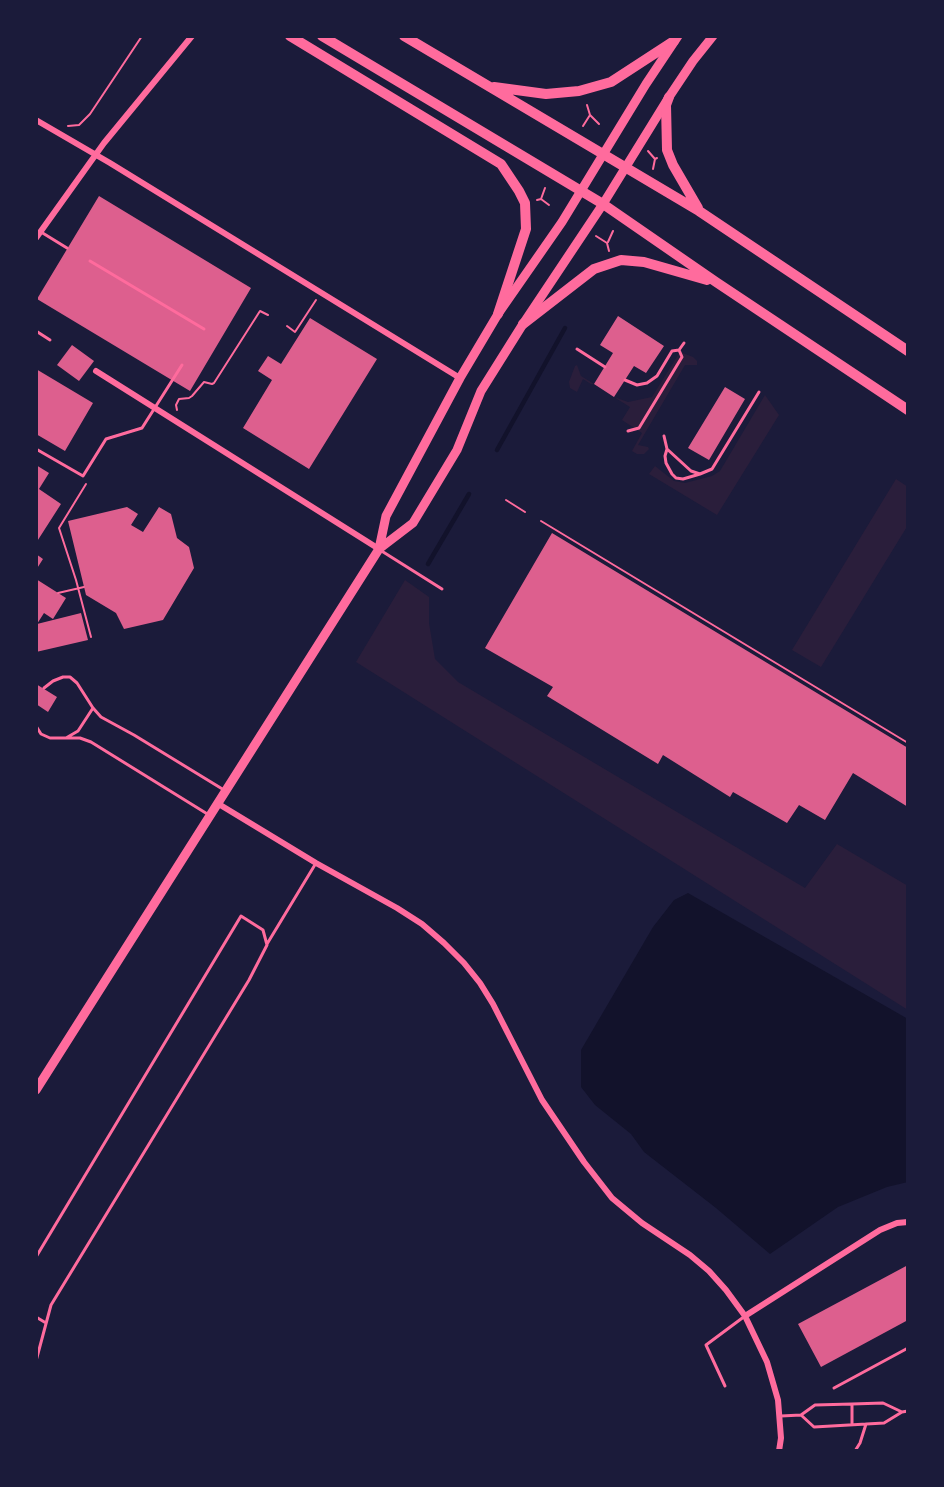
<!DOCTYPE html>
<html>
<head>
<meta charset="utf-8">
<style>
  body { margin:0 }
  #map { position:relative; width:944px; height:1487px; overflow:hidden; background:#1b1b3a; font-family:"Fira Sans Condensed",sans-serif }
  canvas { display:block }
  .frame { position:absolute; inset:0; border:38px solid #1b1b3a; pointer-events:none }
</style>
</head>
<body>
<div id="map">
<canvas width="944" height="1487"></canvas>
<div class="frame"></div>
</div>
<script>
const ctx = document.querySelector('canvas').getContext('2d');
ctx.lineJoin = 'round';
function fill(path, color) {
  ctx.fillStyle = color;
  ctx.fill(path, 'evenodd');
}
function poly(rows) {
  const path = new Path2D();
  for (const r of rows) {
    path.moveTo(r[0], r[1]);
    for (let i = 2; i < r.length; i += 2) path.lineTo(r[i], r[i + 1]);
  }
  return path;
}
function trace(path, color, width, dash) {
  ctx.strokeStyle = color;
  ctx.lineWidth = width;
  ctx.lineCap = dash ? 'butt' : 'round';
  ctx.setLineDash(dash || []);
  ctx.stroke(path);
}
const green = poly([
  [680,352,693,357,697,361,697,365,685,365,638,445,648,447,649,449,644,454,637,454,632,451,642,433,622,420,630,407,614,397,628,402,652,397],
  [577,365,581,376,594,384,591,384,583,379,577,392,570,388,569,382,575,366],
  [765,395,779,415,717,515,649,474,655,466,674,481,685,483,712,476,720,471],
  [896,479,908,487,908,525,821,667,792,650],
  [405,580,429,597,429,623,435,659,458,682,805,888,837,844,908,886,908,1010,356,662]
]);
const water = poly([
  [688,893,908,1019,908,1182,887,1187,838,1207,770,1254,716,1208,644,1152,631,1134,595,1105,581,1087,581,1050,653,927,674,900]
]);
const stream = poly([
  [497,450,565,328],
  [428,564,469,494]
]);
const building = poly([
  [99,196,251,288,190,391,37,299],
  [618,316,664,346,646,373,634,366,614,397,594,384,613,353,600,345],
  [310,318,377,359,309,469,243,428,272,380,258,371,268,356,281,364],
  [72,345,94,361,79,381,57,365],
  [36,369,93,403,65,451,36,434],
  [725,387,745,399,709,460,688,448],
  [36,465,49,473,39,489,61,504,36,543],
  [127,507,138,514,131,525,143,532,159,507,171,514,177,538,189,547,194,568,163,620,124,629,116,613,86,595,68,521],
  [552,533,908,748,908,807,853,773,825,820,799,805,787,823,733,792,730,797,663,755,658,764,547,696,553,687,485,648],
  [36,554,43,559,36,570],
  [36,579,66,598,53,619,44,613,37,624,81,613,88,640,36,652],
  [36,684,57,697,48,712,36,704],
  [908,1265,908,1320,821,1367,798,1324]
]);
const path = poly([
  [590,115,599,124],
  [68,126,79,125,90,114,142,36],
  [583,126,590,115,587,105],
  [648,151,655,159,657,158],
  [653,169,655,159],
  [541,199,545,188],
  [537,200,541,199,549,205],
  [596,236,607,243,609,251],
  [608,242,613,231],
  [287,326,295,332,316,300],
  [177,410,176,405,179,399,189,398,192,396,204,382,212,384,214,383,260,311,268,315],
  [86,484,59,528,76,580,91,637],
  [506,500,525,512],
  [541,521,908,743],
  [58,593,84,587]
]);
const service = poly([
  [41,232,67,248],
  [90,261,204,329],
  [36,331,50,340],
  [577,349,605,367],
  [625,380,637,385,647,383,657,376,672,351,679,350,684,343],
  [628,431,639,428,682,357,679,350],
  [664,436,667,449,665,456,666,463,672,474,676,478,683,479,700,474],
  [36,449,83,476,106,439,142,428,182,365],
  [667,449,691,471,700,474,712,469,759,392],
  [380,550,442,589],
  [44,688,53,681,63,677,70,677,77,683,93,708,101,717,134,735,224,790],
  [36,726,41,734,50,738,80,738,91,742,209,815],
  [66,738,78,731,93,708],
  [267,944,316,863],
  [36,1257,241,916,263,930,267,945,249,980,51,1305,36,1361],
  [36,1317,46,1323],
  [725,1386,706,1345,745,1316],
  [834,1388,908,1348],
  [852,1404,852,1425],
  [902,1412,908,1411],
  [781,1416,801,1415,815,1405,852,1404,883,1403,902,1412,884,1423,814,1427,801,1415],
  [855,1451,860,1443,866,1424]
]);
const minor = poly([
  [36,120,110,163,460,378],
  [36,238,104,143,192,36],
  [96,371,379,549],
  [217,803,316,863,397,908,422,924,444,943,464,963,480,983,493,1004,542,1100,584,1162,612,1198,642,1223,690,1255,709,1271,726,1290,745,1316],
  [779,1451,781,1438,778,1400,767,1362,745,1316,880,1230,897,1223,908,1222]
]);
const secondary = poly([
  [379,549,413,523,457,450,481,391,523,324,603,204,669,97,693,61,713,36],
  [36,1090,379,549,386,516,460,378,498,314,562,222,646,84,678,36]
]);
const primary = poly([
  [290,36,501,164,519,191,525,203,526,229,498,314],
  [322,36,603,204,716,282,908,410],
  [404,36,699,211,908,351],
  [494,87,546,94,579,91,611,82,674,41],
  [669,97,666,105,667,150,673,165,698,208],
  [523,324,594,269,621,260,644,262,707,280]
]);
fill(green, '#2a1e3b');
fill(water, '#12122b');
trace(stream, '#12122b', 4.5);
fill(building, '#dd5f8e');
trace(path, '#ff6b9d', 2);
trace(service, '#ff6b9d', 3);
trace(minor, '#ff6b9d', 6);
trace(secondary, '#ff6b9d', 9);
trace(primary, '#ff6b9d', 10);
</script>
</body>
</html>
